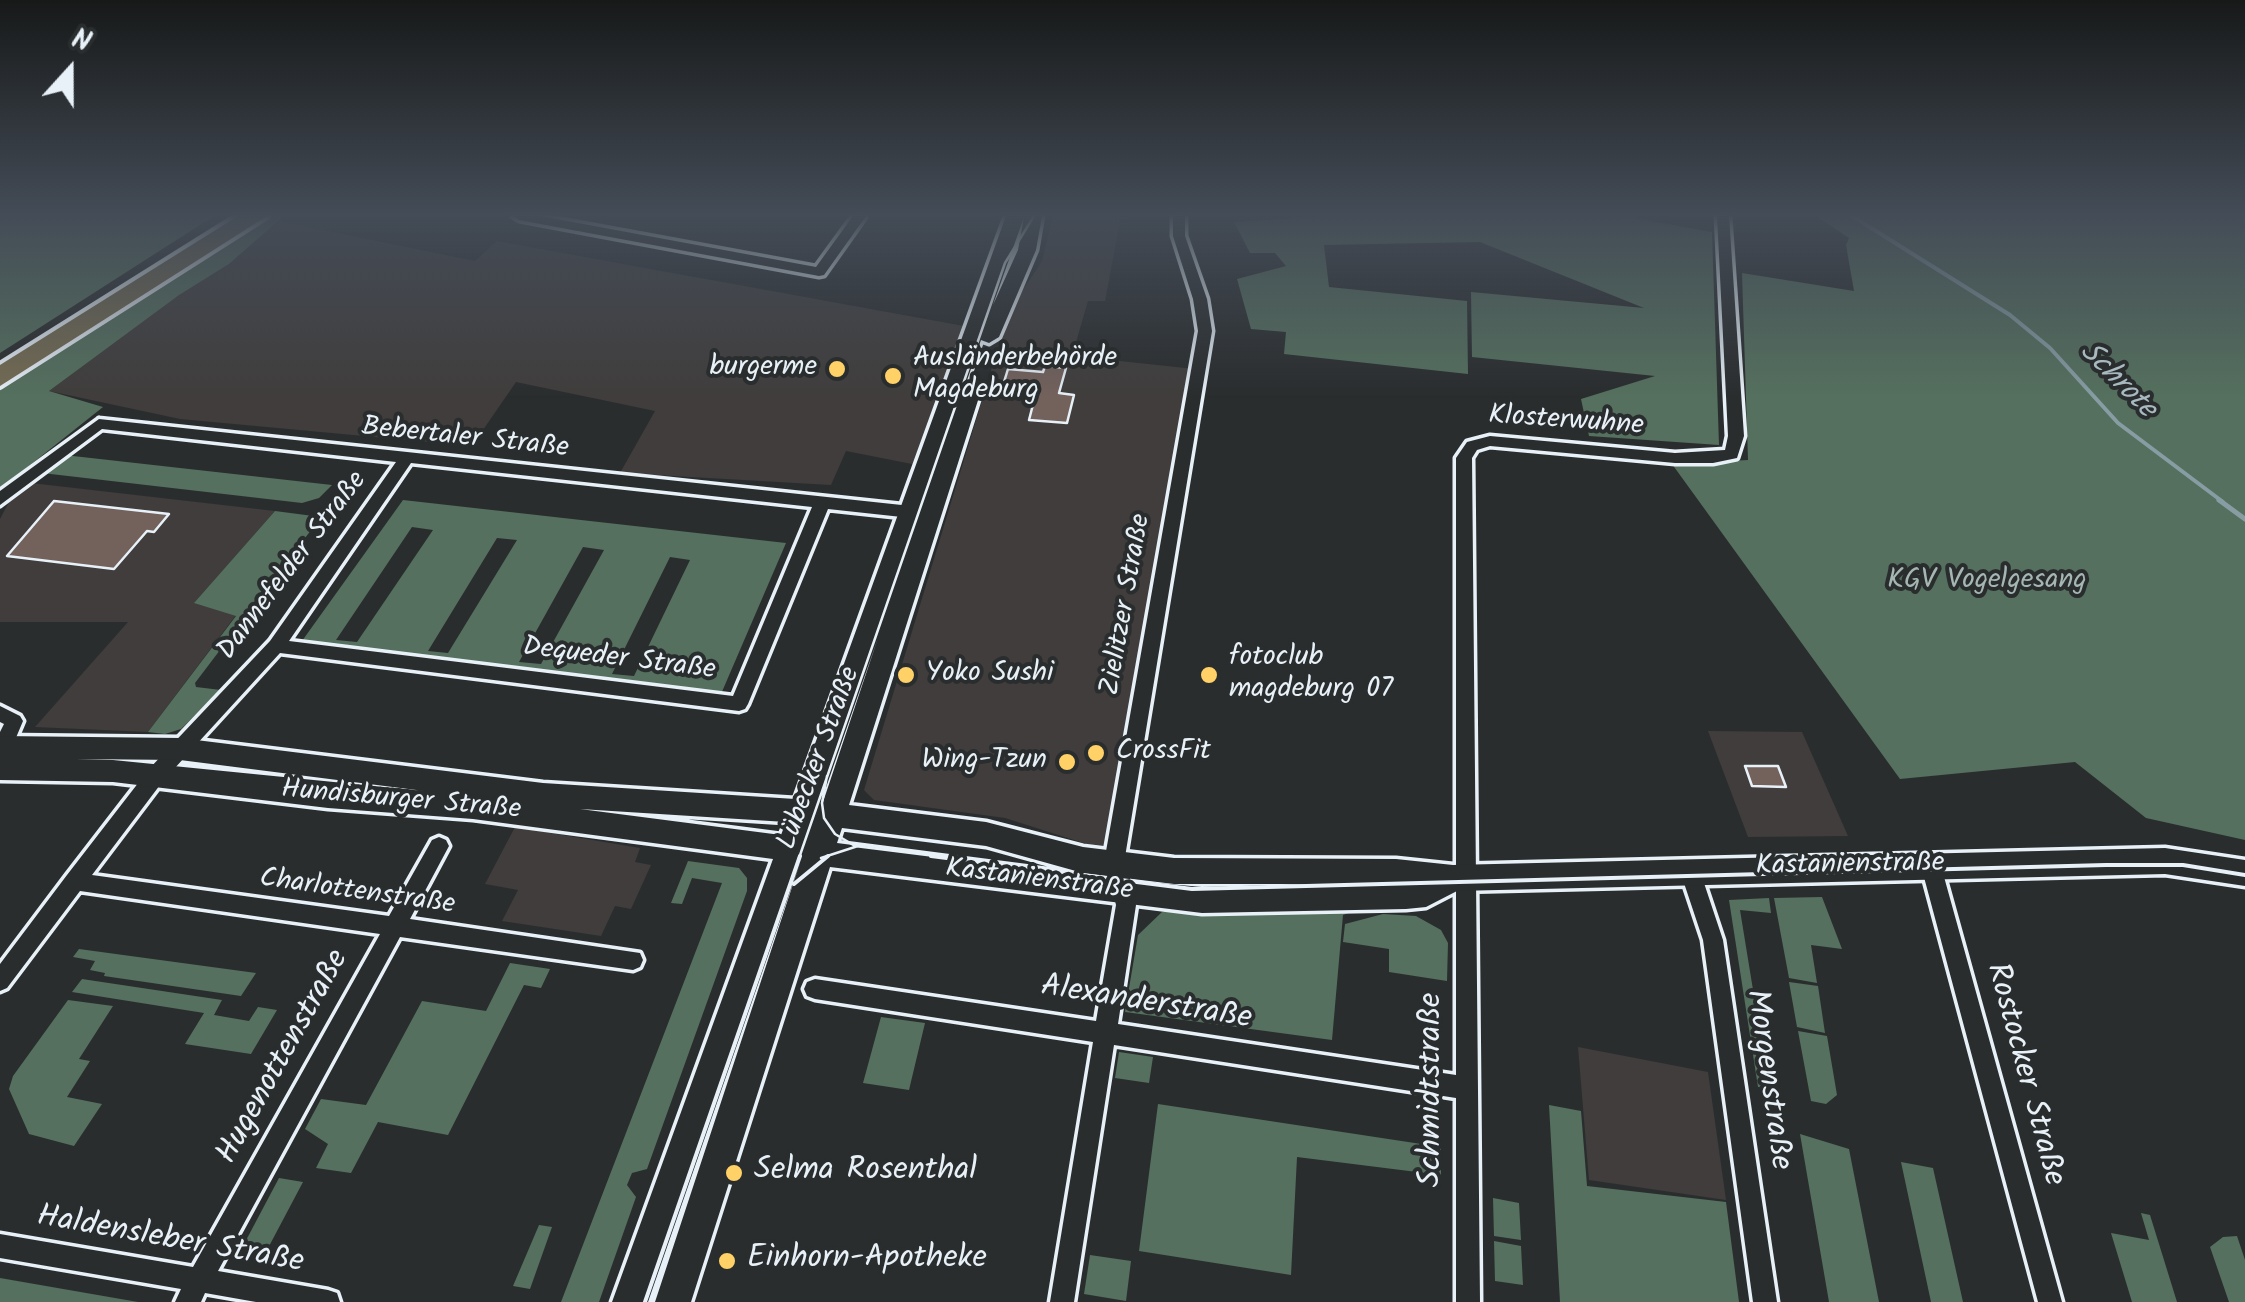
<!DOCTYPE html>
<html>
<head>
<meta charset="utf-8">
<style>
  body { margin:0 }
  #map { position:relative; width:2245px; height:1302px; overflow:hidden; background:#2a2d2e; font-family:Kalam,sans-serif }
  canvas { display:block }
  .north { position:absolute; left:20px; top:20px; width:100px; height:100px; -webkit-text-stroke:8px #2a2d2e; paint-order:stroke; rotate:21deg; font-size:28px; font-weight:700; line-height:40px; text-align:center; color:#e8f1f8 }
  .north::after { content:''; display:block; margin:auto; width:35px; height:45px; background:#e8f1f8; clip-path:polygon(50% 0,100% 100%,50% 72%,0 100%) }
</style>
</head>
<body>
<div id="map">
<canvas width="2245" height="1302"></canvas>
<div class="north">N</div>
</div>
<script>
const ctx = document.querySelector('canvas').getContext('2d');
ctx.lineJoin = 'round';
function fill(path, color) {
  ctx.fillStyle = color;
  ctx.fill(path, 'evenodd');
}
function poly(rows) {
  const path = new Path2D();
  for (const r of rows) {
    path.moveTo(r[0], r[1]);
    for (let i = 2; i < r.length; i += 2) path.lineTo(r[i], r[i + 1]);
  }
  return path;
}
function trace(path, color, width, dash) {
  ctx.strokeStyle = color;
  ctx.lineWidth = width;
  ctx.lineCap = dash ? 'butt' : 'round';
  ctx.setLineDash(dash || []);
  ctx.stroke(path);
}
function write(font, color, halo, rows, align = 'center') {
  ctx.font = font + ' Kalam,sans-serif';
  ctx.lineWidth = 8;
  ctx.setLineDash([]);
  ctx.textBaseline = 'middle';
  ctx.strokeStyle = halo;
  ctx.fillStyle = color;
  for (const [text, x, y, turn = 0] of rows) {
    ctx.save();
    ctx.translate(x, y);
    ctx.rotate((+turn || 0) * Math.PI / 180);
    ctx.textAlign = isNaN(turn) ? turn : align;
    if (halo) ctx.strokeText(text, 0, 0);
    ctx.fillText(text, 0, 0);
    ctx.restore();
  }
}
const built = poly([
  [1053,216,1121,216,1105,301,1088,301,1072,356,1195,369,1109,846,1093,846,1005,818,874,800,864,790,1003,331,1015,302,1042,261],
  [279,221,475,261,497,241,964,326,917,465,846,451,831,485,620,473,655,411,516,382,472,446,180,419,49,391,179,294,229,264],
  [31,483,275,511,195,602,236,615,148,732,35,727,128,622,0,622,0,519,9,502],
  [1708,731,1802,732,1848,836,1748,837],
  [515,827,640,848,635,862,651,865,631,909,615,906,601,936,502,921,518,890,485,884],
  [1578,1047,1708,1072,1726,1200,1589,1180]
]);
const green = poly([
  [0,216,214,216,0,353],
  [264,216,284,216,229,264,179,295,49,391,103,407,0,489,0,388],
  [1323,216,1624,216,1712,232,1719,445,1589,436,1581,399,1655,376,1472,357,1471,292,1644,308,1480,242,1324,245,1329,287,1467,301,1468,374,1284,354,1286,332,1251,329,1237,279,1286,266,1275,253,1250,253,1234,222],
  [1816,216,2245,216,2245,840,2146,818,2075,762,1900,779,1672,464,1748,460,1742,273,1854,291,1846,245,1849,238],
  [64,455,332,485,319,498,302,503,42,473],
  [403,500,786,543,721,694,302,641],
  [412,527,433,530,357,642,336,640],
  [497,538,517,540,448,653,428,651],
  [583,547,604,550,541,664,519,662],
  [670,557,690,560,634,676,612,674],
  [275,511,321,517,195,683,196,687,221,690,181,729,165,734,148,732,236,616,194,603],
  [688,861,739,868,747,878,747,891,647,1169,632,1173,627,1185,636,1197,599,1302,561,1302,722,883,692,878,682,904,671,903],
  [1822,897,1842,949,1811,945,1817,983,1789,978,1774,898],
  [1769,898,1771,913,1740,910,1769,1088,1758,1087,1729,900],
  [1367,906,1343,915,1332,1040,1125,1012,1138,935,1162,912],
  [1383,914,1416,916,1441,930,1448,943,1447,981,1389,972,1389,949,1343,942,1345,924],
  [79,949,256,973,241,996,104,976,105,973,90,970,95,961,73,957],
  [510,963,550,969,541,988,524,985,448,1135,378,1122,351,1173,316,1168,328,1144,305,1129,321,1099,366,1105,422,1001,486,1011],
  [82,979,222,1000,214,1015,249,1021,258,1007,277,1010,251,1054,185,1044,204,1013,72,992],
  [1789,982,1818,986,1825,1033,1797,1027],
  [68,1000,113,1006,79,1059,90,1061,67,1097,102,1104,74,1146,29,1134,9,1089,13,1076],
  [881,1017,925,1023,909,1090,863,1083],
  [1798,1031,1827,1036,1837,1095,1826,1104,1811,1101],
  [1119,1052,1153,1057,1149,1083,1115,1078],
  [1158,1104,1441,1147,1441,1175,1297,1157,1291,1275,1139,1251],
  [1549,1105,1581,1111,1587,1186,1726,1202,1739,1302,1560,1302],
  [1800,1134,1849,1149,1879,1302,1829,1302],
  [1901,1162,1933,1168,1963,1302,1931,1302],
  [279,1178,303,1182,267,1250,243,1246],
  [1493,1198,1519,1203,1521,1240,1494,1236],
  [2141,1213,2150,1215,2177,1302,2132,1302,2111,1233,2149,1240],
  [539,1225,552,1227,530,1289,513,1286],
  [2237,1236,2245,1260,2245,1302,2229,1302,2210,1247,2223,1237],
  [1494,1241,1521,1246,1523,1285,1495,1281],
  [1090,1255,1131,1261,1126,1301,1084,1294],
  [0,1278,138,1302,0,1302]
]);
const streamFar1 = poly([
  [1852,216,2010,315,2050,348,2118,423,2223,502]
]);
const stream = poly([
  [2219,500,2245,519]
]);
const building = poly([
  [1045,366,1066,368,1059,393,1074,395,1067,423,1029,420,1038,385,1004,382,1008,369,1043,372,1045,366],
  [54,501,169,514,154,532,147,531,114,569,7,556,54,501],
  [1745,766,1778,766,1786,787,1752,786,1745,766]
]);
const street = poly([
  [513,216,540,216,816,267,853,216,866,216,824,275,819,276,519,220,513,216],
  [1173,216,1185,216,1185,236,1207,299,1212,331,1125,857,1136,905,1118,1024,1456,1075,1456,458,1467,442,1490,436,1675,453,1725,450,1728,436,1717,216,1729,216,1744,436,1737,458,1713,463,1675,463,1490,446,1477,450,1472,458,1480,1302,1456,1302,1456,1098,1114,1045,1074,1302,1050,1302,1093,1042,815,999,807,996,804,989,807,982,815,979,1096,1021,1116,905,1105,857,1198,331,1193,299,1173,236,1173,216],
  [99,419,911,506,919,512,911,518,828,509,748,704,745,709,739,711,280,653,163,781,92,875,389,916,432,840,439,837,446,840,449,846,410,919,640,953,643,960,640,967,633,970,400,937,218,1271,328,1290,337,1293,340,1302,256,1302,205,1293,201,1302,175,1302,181,1289,0,1258,0,1234,193,1267,380,934,80,891,7,988,0,991,0,964,67,875,149,769,270,641,396,462,102,429,0,505,0,491,99,419],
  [411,463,812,507,733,696,289,641,411,463],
  [0,706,20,716,23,721,10,752,3,755,0,754,0,732,4,724,0,722,0,706],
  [1931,857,1938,860,1941,866,2062,1302,2038,1302,1921,866,1924,860,1931,857],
  [1690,862,1697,865,1700,871,1723,940,1777,1302,1753,1302,1703,940,1680,871,1683,865,1690,862]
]);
const secondary = poly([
  [1006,216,1042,216,1036,250,999,337,989,343,981,340,964,389,977,389,980,394,849,805,986,822,1083,847,1174,858,1396,859,1453,865,2165,848,2245,860,2245,886,2165,874,1457,891,1426,907,1406,909,1202,913,830,867,691,1302,655,1302,800,863,648,1302,612,1302,773,859,473,819,328,808,113,782,0,780,0,736,180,738,543,783,795,799,1006,216],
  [1024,217,1018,250,993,305,1024,217],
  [878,638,823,802,821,802,878,638],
  [76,759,180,760,424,791,113,760,76,759],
  [580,809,786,822,781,835,580,809],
  [842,828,986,846,1083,873,1174,884,1322,884,1202,887,1124,880,837,843,842,828]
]);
const highway = poly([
  [238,216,267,216,0,386,0,365,238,216]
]);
const tramFar1 = poly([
  [827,776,822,803,824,818,835,834,855,846,951,858],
  [799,858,1005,263,1034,216],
  [821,858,861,845]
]);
const tram = poly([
  [931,856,1192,889,2106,865,2183,865,2245,875],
  [794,884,828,856],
  [645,1302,800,856]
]);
const markers = [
  [837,369,10,"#ffd166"],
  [893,376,10,"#ffd166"],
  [906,675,10,"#ffd166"],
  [1209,675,10,"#ffd166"],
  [1096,753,10,"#ffd166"],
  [1067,762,10,"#ffd166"],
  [734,1173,10,"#ffd166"],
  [727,1261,10,"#ffd166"]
];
const poiNames = [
  ["Ausländerbehörde",913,360],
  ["Magdeburg",913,392],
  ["burgerme",817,369,"right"],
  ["fotoclub",1229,659],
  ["magdeburg 07",1229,691],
  ["Yoko Sushi",926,675],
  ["CrossFit",1116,753],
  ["Wing-Tzun",1047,762,"right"]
];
const streetNames = [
  ["Klosterwuhne",1566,423,4],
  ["Bebertaler Straße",465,440,6],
  ["Dannefelder Straße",294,567,-53],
  ["Zielitzer Straße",1128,605,-80],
  ["Dequeder Straße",619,661,7],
  ["Lübecker Straße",821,759,-70],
  ["Hundisburger Straße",401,802,5],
  ["Kastanienstraße",1850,867,-1],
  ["Kastanienstraße",1039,882,7],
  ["Charlottenstraße",357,894,8]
];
const parkNames = [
  ["KGV Vogelgesang",1987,582]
];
const waterNames = [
  ["Schrote",2116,382,45]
];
const nearStreetnames = [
  ["Alexanderstraße",1146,1005,9],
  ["Hugenottenstraße",285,1058,-61],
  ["Rostocker Straße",2023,1075,75],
  ["Morgenstraße",1766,1080,82],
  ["Schmidtstraße",1434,1090,-90],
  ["Haldensleber Straße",170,1242,10]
];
const nearPoinames = [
  ["Selma Rosenthal",754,1173],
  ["Einhorn-Apotheke",747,1261]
];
fill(built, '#403d3c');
fill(green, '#55705e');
trace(streamFar1, '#879da3', 4);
trace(stream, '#879da3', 5);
fill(building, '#73615c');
trace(building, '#e8f1f8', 2.5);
trace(street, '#e8f1f8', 7);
trace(secondary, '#e8f1f8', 7);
trace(highway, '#e8f1f8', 8);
fill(street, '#2a2d2e');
fill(secondary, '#2a2d2e');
fill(highway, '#746b52');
trace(tramFar1, '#e8f1f8', 2.5);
trace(tram, '#e8f1f8', 4);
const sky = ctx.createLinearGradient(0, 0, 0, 398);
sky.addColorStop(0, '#171919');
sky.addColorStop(0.54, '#444c57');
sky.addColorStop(1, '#444c5700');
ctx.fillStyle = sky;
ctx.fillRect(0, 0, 2245, 398);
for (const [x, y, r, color] of markers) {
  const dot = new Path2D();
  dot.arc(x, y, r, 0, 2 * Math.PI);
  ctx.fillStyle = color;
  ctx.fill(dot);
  trace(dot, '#2a2d2e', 4);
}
write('28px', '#e8f1f8', '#2a2d2e', poiNames, 'left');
write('28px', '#e8f1f8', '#2a2d2e', streetNames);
write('28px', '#a6b7b3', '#2a2d2e', parkNames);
write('italic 30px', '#a8b9c0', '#2a2d2e', waterNames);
write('32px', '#e8f1f8', '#2a2d2e', nearStreetnames);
write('32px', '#e8f1f8', '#2a2d2e', nearPoinames, 'left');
</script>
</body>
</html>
